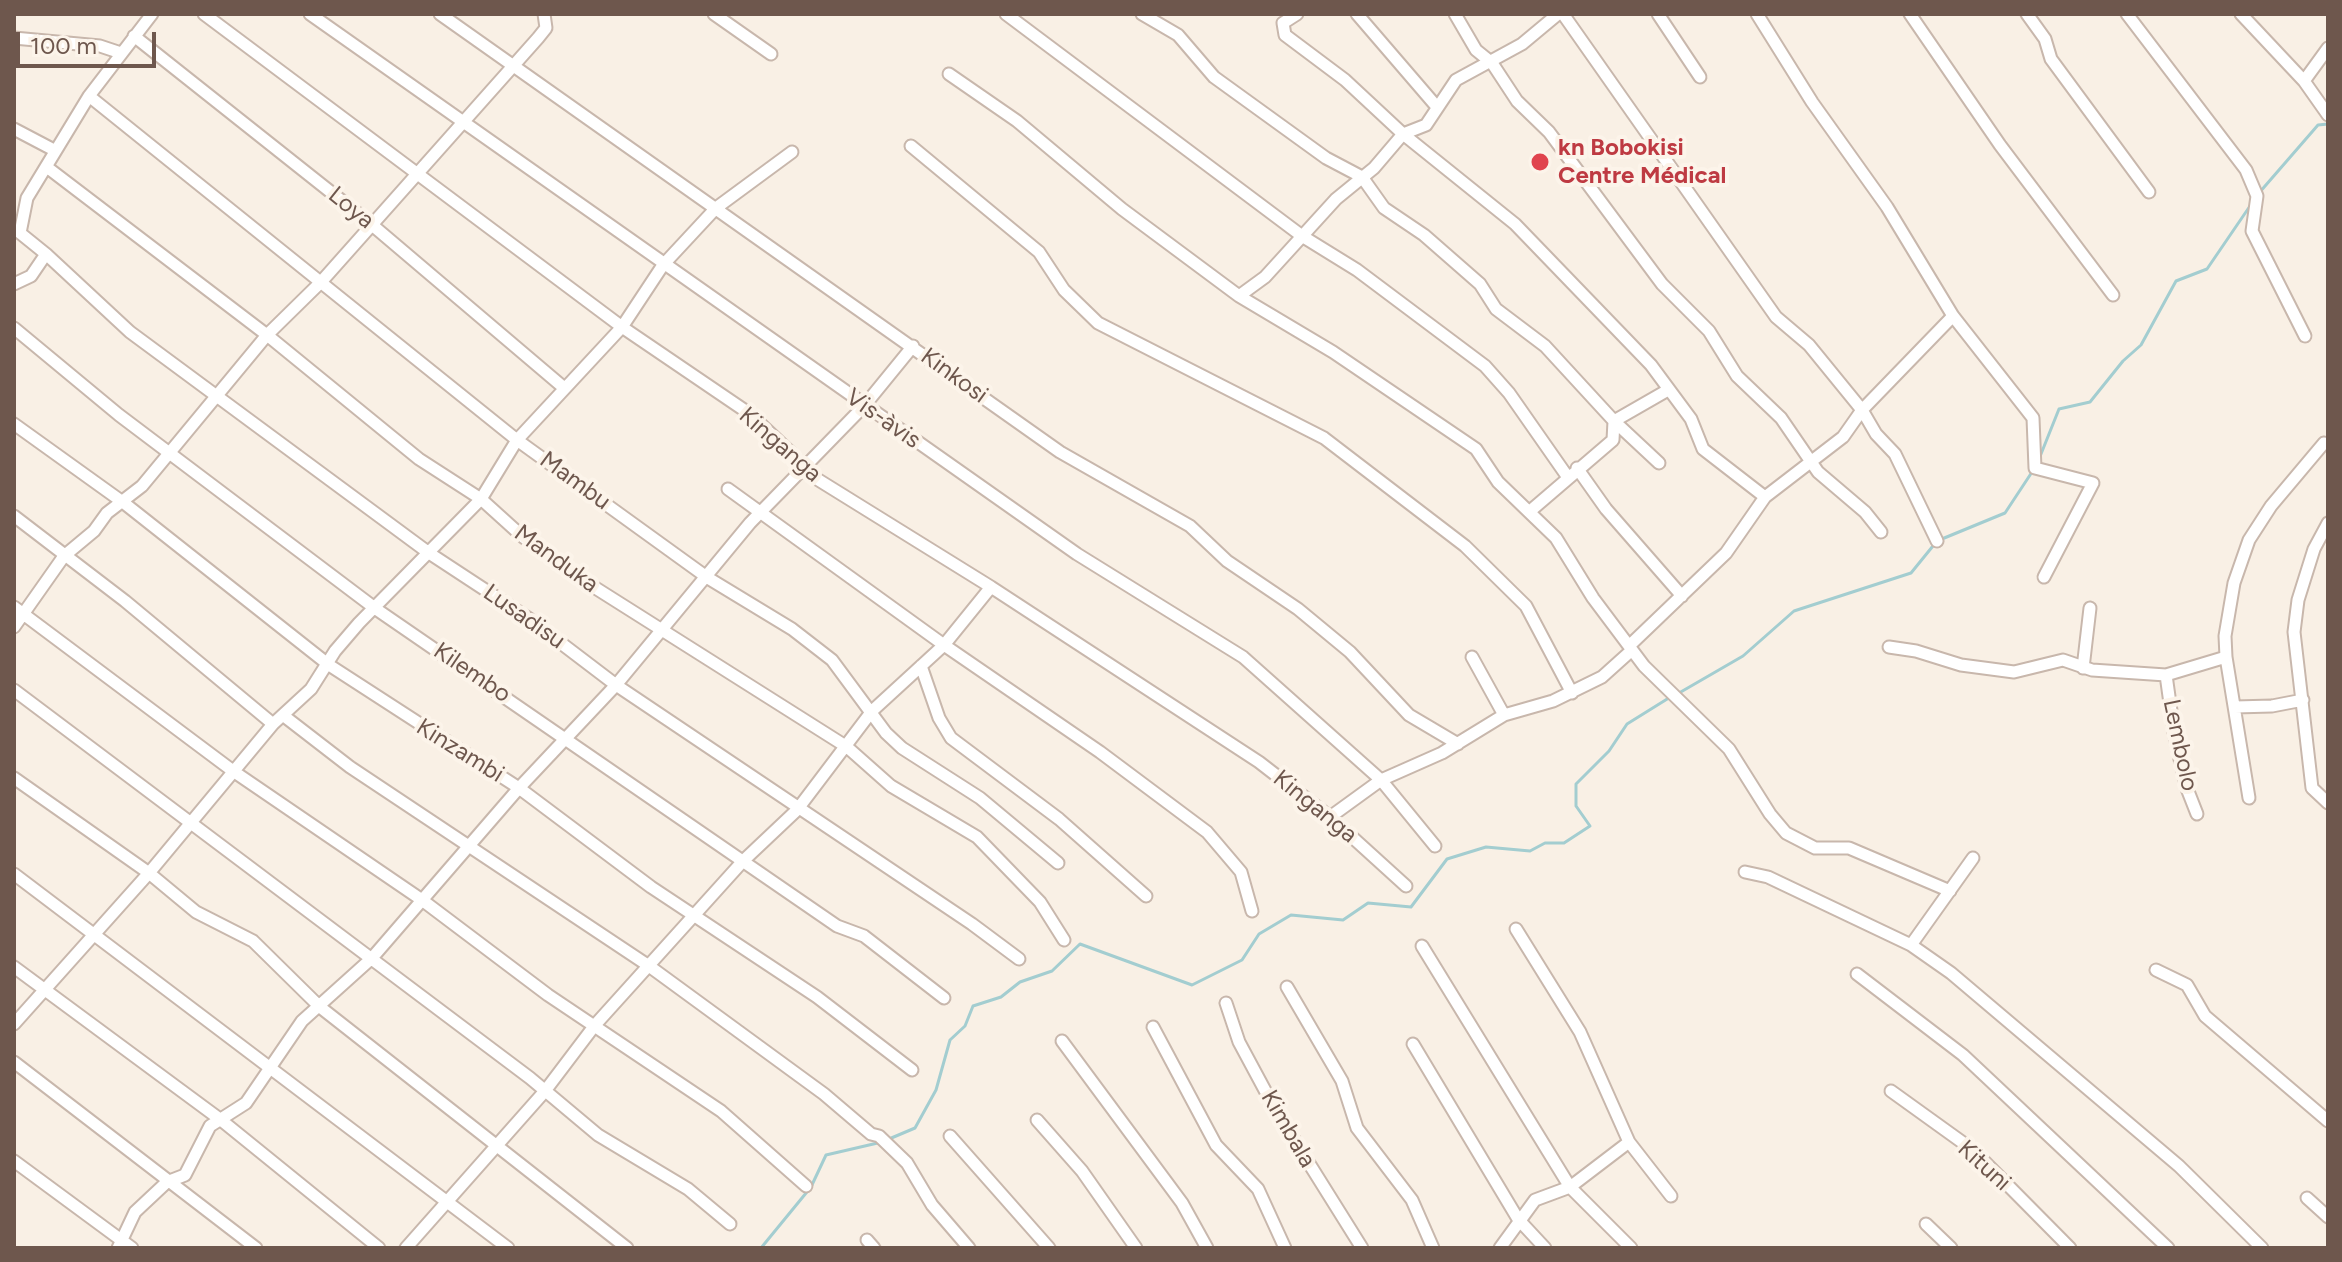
<!DOCTYPE html>
<html>
<head>
<meta charset="utf-8">
<style>
  body { margin:0 }
  #map { position:relative; width:2342px; height:1262px; overflow:hidden; background:#f9f0e5; font-family:Figtree,sans-serif }
  canvas { display:block }
  .frame { position:absolute; inset:0; border:16px solid #6e574d; pointer-events:none }
  .scale { position:absolute; left:16px; top:32px; width:140px; height:36px; box-sizing:border-box; border:4px solid #6e574d; border-top:0; padding-left:10px; font-size:24px; line-height:28px; white-space:nowrap; color:#6e574d; -webkit-text-stroke:6px #fcf4ea; paint-order:stroke }
</style>
</head>
<body>
<div id="map">
<canvas width="2342" height="1262"></canvas>
<div class="frame"></div>
<div class="scale">100 m</div>
</div>
<script>
const ctx = document.querySelector('canvas').getContext('2d');
ctx.lineJoin = 'round';
function poly(rows) {
  const path = new Path2D();
  for (const r of rows) {
    path.moveTo(r[0], r[1]);
    for (let i = 2; i < r.length; i += 2) path.lineTo(r[i], r[i + 1]);
  }
  return path;
}
function trace(path, color, width, dash) {
  ctx.strokeStyle = color;
  ctx.lineWidth = width;
  ctx.lineCap = dash ? 'butt' : 'round';
  ctx.setLineDash(dash || []);
  ctx.stroke(path);
}
function write(font, color, halo, rows, align = 'center') {
  ctx.font = font + ' Figtree,sans-serif';
  ctx.lineWidth = 8;
  ctx.setLineDash([]);
  ctx.textBaseline = 'middle';
  ctx.strokeStyle = halo;
  ctx.fillStyle = color;
  for (const [text, x, y, turn = 0] of rows) {
    ctx.save();
    ctx.translate(x, y);
    ctx.rotate((+turn || 0) * Math.PI / 180);
    ctx.textAlign = isNaN(turn) ? turn : align;
    if (halo) ctx.strokeText(text, 0, 0);
    ctx.fillText(text, 0, 0);
    ctx.restore();
  }
}
const stream = poly([
  [2259,193,2318,125,2328,124],
  [2039,459,2059,409,2090,402,2123,361,2141,345,2176,281,2207,269,2250,206],
  [1679,693,1743,656,1794,611,1911,573,1937,541,2005,513,2034,469],
  [889,1139,915,1128,936,1090,950,1040,965,1026,973,1006,1001,997,1020,982,1052,971,1080,944,1192,985,1242,960,1259,934,1291,915,1343,920,1368,903,1411,907,1447,859,1486,847,1530,851,1545,843,1564,843,1590,826,1576,806,1576,784,1609,751,1627,724,1672,696],
  [761,1248,811,1187,826,1155,882,1142]
]);
const minor = poly([
  [204,14,622,327,750,414,790,452,804,471,991,587,1259,762,1330,817,1406,886],
  [310,14,1077,554,1243,657,1381,780,1435,846],
  [440,14,1060,452,1190,526,1227,561,1298,609,1350,652,1409,715,1458,744],
  [714,14,771,54],
  [1006,14,1302,236,1357,270,1485,366,1509,393,1567,476],
  [1142,14,1178,35,1214,77,1326,158,1362,177,1384,208,1424,235,1480,284,1496,309,1545,346,1614,421,1659,463],
  [1297,14,1283,23,1285,35,1345,80,1403,134,1515,224,1651,365,1691,419,1703,449,1765,497],
  [1357,14,1437,107],
  [1455,14,1476,50,1492,63,1517,101,1549,132,1662,284,1709,331,1737,376,1781,418,1818,472,1865,512,1881,532],
  [1558,14,1522,44,1456,80,1426,125,1403,134,1374,168,1336,199,1265,277,1239,296,1333,352,1476,449,1498,482,1556,538,1593,598,1644,666,1729,749,1770,814,1786,833,1815,848,1849,848,1950,891],
  [1563,14,1776,317,1809,345,1862,410,1876,434,1895,454,1937,541],
  [1658,14,1700,77],
  [1757,14,1812,102,1887,207,1953,316,2033,418,2035,468,2093,483,2044,577],
  [1910,14,2000,145,2113,295],
  [2027,14,2045,39,2051,59,2149,192],
  [2127,14,2246,170,2257,196,2252,231,2305,336],
  [2241,14,2304,81,2328,115],
  [134,36,371,224,563,387],
  [14,38,100,46,121,53],
  [949,74,1017,121,1122,209,1239,296],
  [2304,81,2328,48],
  [89,96,517,440,708,578,792,629,832,660,886,733,902,748,980,798,1058,863],
  [14,129,54,150],
  [911,146,1039,252,1064,290,1098,323,1324,438,1465,546,1526,606,1572,693],
  [48,168,267,335,419,459,481,499,523,537,586,582,847,747,891,786,977,837,1040,902,1064,940],
  [46,254,130,332,429,553,528,618,616,685,972,924,1019,959],
  [14,284,31,276,46,254,20,233,27,198,89,96,152,14],
  [14,328,119,415,376,609,837,926,864,936,944,998],
  [14,424,124,503,329,665,519,788,651,887,817,997,912,1070],
  [1577,468,1606,509,1682,596],
  [728,489,944,645,1100,752,1207,832,1241,872,1252,911],
  [1529,512,1613,440,1614,421,1668,390],
  [14,516,125,601,273,724],
  [2328,523,2314,549,2298,600,2294,632,2312,788,2328,803],
  [14,607,233,771,422,900,548,995,721,1111,806,1186],
  [14,627,64,556,94,531,107,513,142,486,267,335,321,282,538,38,546,28,544,14],
  [1629,646,1726,553,1765,497,1843,437,1862,410,1953,316],
  [1889,647,1916,651,1961,665,2014,672,2063,660,2092,670,2166,675,2226,657],
  [1472,657,1504,715],
  [921,666,939,718,951,738,1059,819,1146,896],
  [2083,668,2090,608],
  [2166,675,2174,732,2186,786,2197,814],
  [14,690,530,1078,598,1135,688,1189,730,1224],
  [2235,707,2272,706,2303,700],
  [284,716,350,767,649,966,824,1094,871,1134,879,1136,907,1163,932,1205,969,1248],
  [14,778,149,873,196,912,253,941,320,1007,627,1248],
  [2249,798,2226,657,2225,636,2234,583,2249,540,2271,506,2324,443],
  [1330,817,1381,780,1442,753,1504,715,1553,701,1602,677,1632,650],
  [1745,872,1768,877,1911,945,1951,973,2179,1166,2262,1248],
  [14,874,508,1248],
  [1516,929,1580,1032,1629,1142,1671,1196],
  [1911,945,1973,858],
  [1422,946,1570,1187,1631,1248],
  [14,967,221,1120,379,1248],
  [2156,970,2187,985,2205,1016,2328,1121],
  [1857,974,1963,1055,2168,1248],
  [1287,987,1342,1081,1357,1128,1412,1200,1433,1248],
  [1226,1003,1239,1042,1275,1109,1362,1248],
  [14,1024,149,873,273,724,311,689,335,651,359,623,481,499,517,440,622,327,663,265,716,208,792,152],
  [1153,1027,1216,1145,1258,1189,1285,1248],
  [1062,1041,1182,1203,1207,1248],
  [1413,1044,1518,1219,1545,1248],
  [14,1062,256,1248],
  [1891,1091,1973,1150,2070,1248],
  [1037,1120,1082,1171,1136,1248],
  [950,1136,1049,1248],
  [14,1161,132,1248],
  [2307,1198,2328,1217],
  [1926,1224,1951,1248],
  [867,1240,874,1248],
  [118,1248,135,1212,167,1182,185,1175,210,1126,246,1103,302,1021,372,958,519,788,616,685,750,523,864,406,913,346],
  [406,1248,545,1091,595,1025,743,861,797,810,872,711,944,645,991,587],
  [1500,1248,1535,1200,1570,1187,1629,1142]
]);
const markers = [
  [1540,162,10,"#e0444e"]
];
const healthNames = [
  ["kn Bobokisi",1558,148],
  ["Centre Médical",1558,176]
];
const streetNames = [
  ["Loya",351,208,39],
  ["Kinkosi",954,376,36],
  ["Vis-àvis",883,419,35],
  ["Kinganga",780,445,41],
  ["Mambu",575,481,36],
  ["Manduka",556,559,36],
  ["Lusadisu",524,617,35],
  ["Kilembo",472,673,34],
  ["Lembolo",2180,745,78],
  ["Kinzambi",460,751,32],
  ["Kinganga",1315,807,39],
  ["Kimbala",1288,1129,60],
  ["Kituni",1984,1166,42]
];
trace(stream, '#a3cdd0', 3);
trace(minor, '#c8b7ac', 15);
trace(minor, '#fff', 11);
for (const [x, y, r, color] of markers) {
  const dot = new Path2D();
  dot.arc(x, y, r, 0, 2 * Math.PI);
  ctx.fillStyle = color;
  ctx.fill(dot);
  trace(dot, '#fcf4ea', 3);
}
write('bold 24px', '#be3a42', '#fcf4ea', healthNames, 'left');
write('24px', '#6e574d', '#fcf4ea', streetNames);
</script>
</body>
</html>
